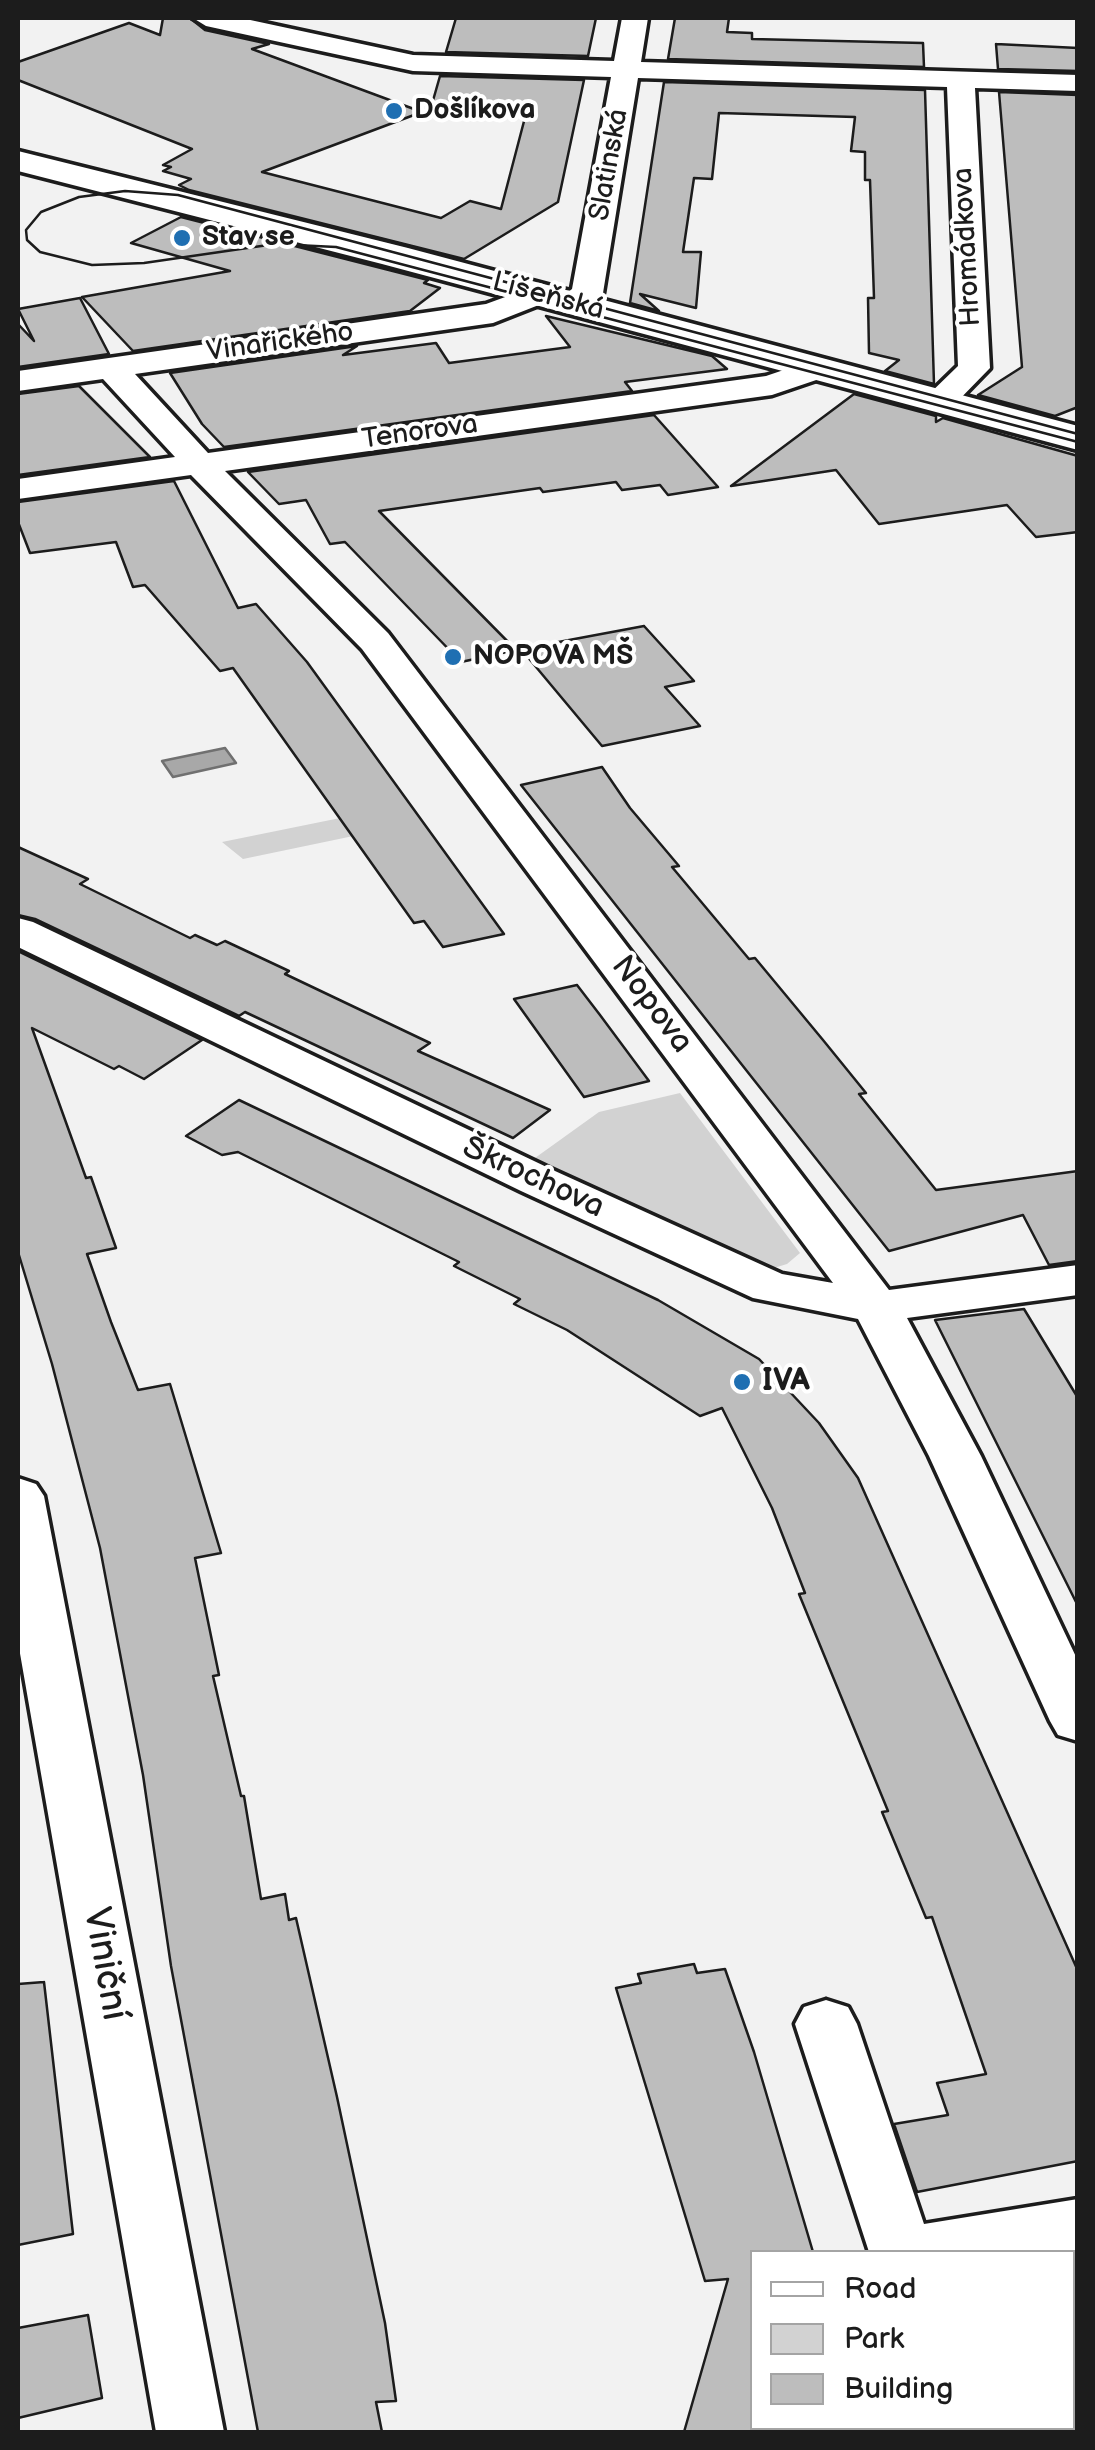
<!DOCTYPE html>
<html>
<head>
<meta charset="utf-8">
<style>
  body { margin:0 }
  #map { position:relative; width:1095px; height:2450px; overflow:hidden; background:#f2f2f2; font-family:"Balsamiq Sans",sans-serif }
  canvas { display:block }
  .frame { position:absolute; inset:0; border:20px solid #1c1c1c; pointer-events:none }
  .legend { position:absolute; left:750px; top:2250px; width:325px; height:180px; box-sizing:border-box; background:#fff; border:2px solid #a4a4a4; margin:0; padding:12px 18px; list-style:none; font-size:30px; color:#1c1c1c }
  .legend li { display:flex; align-items:center; gap:20px; height:50px }
  .legend b { width:50px; border:2px solid #a4a4a4 }
</style>
</head>
<body>
<div id="map">
<canvas width="1095" height="2450"></canvas>
<div class="frame"></div>
<ul class="legend">
<li><b style="height:12px;background:#fff"></b>Road</li>
<li><b style="height:28px;background:#d2d2d2"></b>Park</li>
<li><b style="height:28px;background:#bdbdbd"></b>Building</li>
</ul>
</div>
<script>
const ctx = document.querySelector('canvas').getContext('2d');
ctx.lineJoin = 'round';
function fill(path, color) {
  ctx.fillStyle = color;
  ctx.fill(path, 'evenodd');
}
function poly(rows) {
  const path = new Path2D();
  for (const r of rows) {
    path.moveTo(r[0], r[1]);
    for (let i = 2; i < r.length; i += 2) path.lineTo(r[i], r[i + 1]);
  }
  return path;
}
function trace(path, color, width, dash) {
  ctx.strokeStyle = color;
  ctx.lineWidth = width;
  ctx.lineCap = dash ? 'butt' : 'round';
  ctx.setLineDash(dash || []);
  ctx.stroke(path);
}
function write(font, color, halo, rows, align = 'center') {
  ctx.font = font + ' "Balsamiq Sans",sans-serif';
  ctx.lineWidth = 8;
  ctx.setLineDash([]);
  ctx.textBaseline = 'middle';
  ctx.strokeStyle = halo;
  ctx.fillStyle = color;
  for (const [text, x, y, turn = 0] of rows) {
    ctx.save();
    ctx.translate(x, y);
    ctx.rotate((+turn || 0) * Math.PI / 180);
    ctx.textAlign = isNaN(turn) ? turn : align;
    if (halo) ctx.strokeText(text, 0, 0);
    ctx.fillText(text, 0, 0);
    ctx.restore();
  }
}
const green = poly([
  [350,816,363,834,243,859,222,842],
  [680,1093,800,1253,787,1264,767,1270,528,1163,599,1112]
]);
const water = poly([
  [225,748,236,763,173,777,162,761,225,748]
]);
const building = poly([
  [163,18,190,18,205,30,269,44,252,49,422,112,262,172,441,218,470,201,501,209,528,106,432,104,440,76,584,80,558,202,464,259,189,190,179,185,191,179,163,171,171,167,163,165,192,149,18,80,18,62,129,23,160,35,163,18],
  [456,18,596,18,588,56,446,52,456,18],
  [675,18,729,18,727,32,752,33,752,39,923,43,924,67,668,59,675,18],
  [996,44,1078,48,1078,71,998,69,996,44],
  [664,82,925,90,934,384,885,371,899,360,869,353,868,298,874,298,870,180,865,180,865,152,851,151,855,117,719,113,712,179,694,178,683,252,701,252,696,308,640,294,659,311,630,303,664,82],
  [999,92,1078,95,1078,407,1055,416,978,395,1022,367,999,92],
  [181,217,428,280,424,283,440,288,410,311,133,351,82,297,230,271,131,243,181,217],
  [80,298,109,354,18,367,18,324,34,341,18,309,80,298],
  [546,316,712,356,727,369,625,382,632,391,224,447,202,424,170,373,357,346,343,355,436,343,449,363,570,347,546,316],
  [79,386,150,457,18,475,18,394,79,386],
  [854,394,936,416,936,422,943,418,1078,456,1078,532,1036,537,1007,505,879,524,836,470,731,486,854,394],
  [654,415,718,487,668,495,660,485,622,490,616,482,543,492,540,488,379,511,516,650,461,662,345,542,330,544,306,500,279,504,248,472,654,415],
  [174,481,238,608,256,604,307,662,504,934,443,947,424,921,414,923,233,668,220,671,145,585,133,587,116,542,30,553,18,522,18,502,174,481],
  [644,626,694,681,665,687,700,726,602,746,521,649,644,626],
  [602,767,630,808,679,866,672,867,749,959,755,958,823,1040,866,1093,859,1094,936,1190,1078,1171,1078,1261,1049,1265,1023,1215,889,1251,521,785,602,767],
  [18,847,88,879,80,884,190,938,195,935,217,945,225,941,289,971,285,974,430,1043,418,1051,550,1110,513,1138,245,1012,239,1016,35,919,18,915,18,847],
  [18,951,202,1040,144,1079,119,1066,114,1069,32,1028,86,1178,91,1177,116,1248,87,1254,111,1322,138,1390,170,1384,221,1553,195,1558,219,1675,213,1676,241,1796,244,1796,261,1899,285,1894,289,1920,296,1918,337,2097,385,2323,396,2401,376,2402,382,2432,258,2432,171,1966,143,1775,100,1548,52,1364,18,1252,18,951],
  [577,985,600,1015,649,1081,584,1097,514,999,577,985],
  [239,1100,658,1300,759,1359,819,1423,858,1478,1078,1971,1078,2161,917,2192,894,2124,948,2115,937,2083,986,2074,932,1917,926,1918,882,1812,888,1811,799,1594,805,1593,772,1508,722,1408,700,1416,567,1330,514,1304,520,1299,454,1266,459,1262,238,1152,222,1155,186,1136,239,1100],
  [1024,1309,1078,1398,1078,1606,935,1320,1024,1309],
  [694,1964,697,1973,725,1969,754,2052,813,2252,752,2252,752,2432,684,2432,728,2279,705,2281,616,1988,641,1983,638,1974,694,1964],
  [44,1982,73,2234,18,2245,18,1984,44,1982],
  [88,2315,102,2398,18,2418,18,2328,88,2315]
]);
const minor = poly([
  [193,18,241,18,413,55,614,61,622,18,648,18,641,62,1078,75,1078,91,975,88,990,368,952,407,940,410,928,407,923,400,958,366,947,87,638,78,603,293,598,300,570,312,559,310,554,303,572,289,611,77,413,71,206,26,193,18],
  [538,285,549,287,554,294,549,301,493,323,135,374,208,453,766,376,819,358,831,361,835,368,831,375,772,395,225,471,388,633,889,1290,1078,1265,1078,1295,907,1318,981,1456,1078,1661,1078,1741,1058,1735,1050,1721,929,1456,858,1319,753,1298,521,1191,18,947,18,918,33,922,555,1171,782,1274,833,1283,362,649,191,475,18,499,18,479,175,457,103,379,18,391,18,371,486,304,538,285],
  [18,1478,36,1484,44,1496,224,2432,156,2432,18,1642,18,1478],
  [826,2000,848,2007,857,2024,924,2224,1078,2199,1078,2253,869,2252,795,2024,804,2007,826,2000],
  [865,2428,933,2428,931,2432,863,2432,865,2428]
]);
const tertiary = poly([
  [18,151,408,248,1078,426,1078,450,382,264,18,171,18,151]
]);
const tram = poly([
  [1078,434,178,195,125,191,79,197,41,212,26,230,27,240,40,252,92,265,144,263,275,244,336,247,1078,442]
]);
const markers = [
  [394,111,10,"#1f6fb2"],
  [182,238,10,"#1f6fb2"],
  [453,657,10,"#1f6fb2"],
  [742,1382,10,"#1f6fb2"]
];
const farPoinames = [
  ["Došlíkova",414,111],
  ["Stav se",202,238],
  ["NOPOVA MŠ",473,657]
];
const farStreetnames = [
  ["Slatinská",610,165,-80],
  ["Hromádkova",968,247,-93],
  ["Líšeňská",548,297,15],
  ["Vinařického",280,343,-8],
  ["Tenorova",420,433,-8]
];
const streetNames = [
  ["Nopova",651,1005,53],
  ["Škrochova",533,1178,25]
];
const poiNames = [
  ["IVA",762,1382]
];
const nearStreetnames = [
  ["Viniční",104,1964,80]
];
fill(green, '#d2d2d2');
fill(water, '#a8a8a8');
trace(water, '#707070', 2.5);
fill(building, '#bdbdbd');
trace(building, '#1c1c1c', 2.5);
trace(minor, '#1c1c1c', 7);
trace(tertiary, '#1c1c1c', 7);
fill(minor, '#fff');
fill(tertiary, '#fff');
trace(tram, '#1c1c1c', 2.5);
for (const [x, y, r, color] of markers) {
  const dot = new Path2D();
  dot.arc(x, y, r, 0, 2 * Math.PI);
  ctx.fillStyle = color;
  ctx.fill(dot);
  trace(dot, '#fff', 4);
}
write('bold 28px', '#1c1c1c', '#fff', farPoinames, 'left');
write('28px', '#1c1c1c', '#fff', farStreetnames);
write('32px', '#1c1c1c', '#fff', streetNames);
write('bold 32px', '#1c1c1c', '#fff', poiNames, 'left');
write('38px', '#1c1c1c', '#fff', nearStreetnames);
</script>
</body>
</html>
